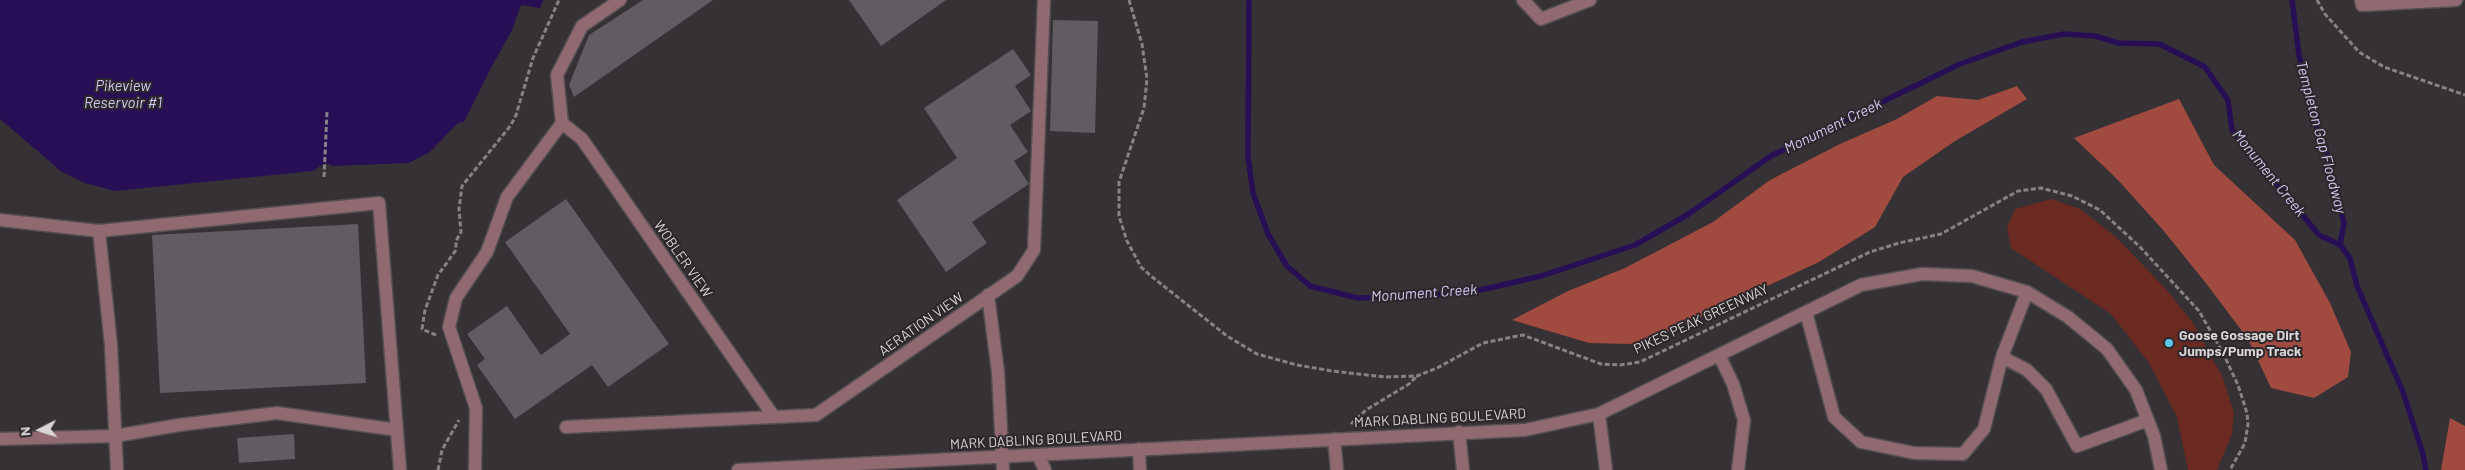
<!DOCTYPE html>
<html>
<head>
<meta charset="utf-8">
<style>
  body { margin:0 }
  #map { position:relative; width:2465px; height:470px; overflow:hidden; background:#363134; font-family:Barlow,sans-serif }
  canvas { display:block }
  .north { position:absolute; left:15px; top:405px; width:50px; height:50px; -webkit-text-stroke:4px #2c272a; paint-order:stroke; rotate:265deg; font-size:14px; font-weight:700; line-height:20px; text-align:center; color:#dad6d8 }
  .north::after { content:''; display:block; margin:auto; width:18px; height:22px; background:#dad6d8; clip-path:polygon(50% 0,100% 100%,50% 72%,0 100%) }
</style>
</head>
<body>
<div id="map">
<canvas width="2465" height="470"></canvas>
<div class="north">N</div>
</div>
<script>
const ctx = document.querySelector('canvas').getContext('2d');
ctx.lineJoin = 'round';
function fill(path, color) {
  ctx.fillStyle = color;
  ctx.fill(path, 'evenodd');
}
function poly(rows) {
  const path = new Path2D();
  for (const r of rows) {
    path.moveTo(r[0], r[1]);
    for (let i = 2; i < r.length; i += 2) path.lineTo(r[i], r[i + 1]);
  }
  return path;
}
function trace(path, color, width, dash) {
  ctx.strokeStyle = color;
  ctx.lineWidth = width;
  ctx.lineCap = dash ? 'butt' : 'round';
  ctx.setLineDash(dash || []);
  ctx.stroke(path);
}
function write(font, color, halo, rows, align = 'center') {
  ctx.font = font + ' Barlow,sans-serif';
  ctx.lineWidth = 4;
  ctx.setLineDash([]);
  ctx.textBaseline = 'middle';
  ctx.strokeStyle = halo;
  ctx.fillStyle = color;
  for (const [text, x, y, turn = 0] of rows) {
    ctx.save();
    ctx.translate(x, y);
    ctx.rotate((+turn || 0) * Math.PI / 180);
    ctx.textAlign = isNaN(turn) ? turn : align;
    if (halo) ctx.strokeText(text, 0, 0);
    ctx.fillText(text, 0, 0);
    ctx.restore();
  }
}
const green = poly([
  [2051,199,2080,209,2116,237,2166,289,2193,323,2223,378,2234,413,2232,434,2217,470,2188,470,2177,417,2149,363,2111,314,2011,248,2007,228,2015,209]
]);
const forest = poly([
  [2017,86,2027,99,1955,141,1903,177,1875,227,1819,262,1668,332,1630,344,1589,343,1512,320,1568,291,1625,268,1713,222,1770,180,1840,144,1897,119,1937,96,1978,100],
  [2179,99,2214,165,2295,240,2330,303,2351,352,2348,377,2314,398,2271,388,2248,339,2205,282,2163,230,2117,179,2074,138],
  [2450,418,2465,426,2465,470,2441,470]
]);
const water = poly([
  [0,0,543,0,540,8,521,5,512,30,491,68,464,122,458,123,430,152,409,163,332,166,325,163,313,171,115,191,85,183,62,172,0,119]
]);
const stream = poly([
  [1249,0,1248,156,1253,193,1268,234,1287,266,1310,286,1358,298,1437,295,1485,289,1541,276,1635,245,1687,215,1771,156,1960,64,2022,42,2064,34,2095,36,2118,43,2159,44,2205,67,2228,100,2232,130,2319,235,2340,245,2350,258,2357,286,2403,392,2423,454,2426,470],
  [2292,0,2299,55,2312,115,2326,152,2344,223,2340,245]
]);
const building = poly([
  [643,0,713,0,574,97,569,85,589,35],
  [849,0,946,0,881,46],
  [1053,20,1098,21,1095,133,1050,131],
  [1013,49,1031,75,1015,86,1031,111,1010,125,1028,152,1014,161,1029,184,972,222,987,243,946,272,897,200,957,158,924,108],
  [566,199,669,344,608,387,592,365,515,419,477,365,485,359,467,334,507,306,541,355,570,334,505,242],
  [358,224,366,383,160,393,152,235],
  [294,434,295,459,239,463,237,438]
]);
const path = poly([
  [1129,0,1142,44,1147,79,1144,108,1119,182,1119,216,1127,241,1141,267,1151,276,1227,336,1257,354,1297,365,1332,371,1385,377,1417,376,1437,368,1483,343,1523,335,1601,364,1620,365,1640,362,1870,252,1899,243,1941,234,2018,191,2041,188,2072,196,2100,210,2140,247,2199,311,2223,353,2238,385,2247,413,2248,424,2245,443,2230,470],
  [2317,0,2325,14,2359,52,2384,67,2465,95],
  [324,177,327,112],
  [436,335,422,329,425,310,438,275,456,250,456,241,461,232,459,209,462,186,511,125,516,115,533,58,559,0],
  [1351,424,1366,410,1409,384,1416,377],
  [438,470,442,450,459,420]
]);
const minor = poly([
  [1523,0,1541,19,1590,0],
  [2361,0,2362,5,2456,0],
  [562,123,582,139,774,417],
  [0,220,99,231,379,203,400,470],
  [99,231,111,345,117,470],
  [2027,292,2002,357,2027,370,2046,389,2077,446,2148,420],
  [988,295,998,372,1003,470],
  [1806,312,1834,417,1861,442,1914,453,1963,454,1984,429,2002,357],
  [1719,355,1733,384,1744,420,1738,470],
  [1599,414,1606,470],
  [566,427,816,415,1017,276,1034,250,1044,0],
  [1459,432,1463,470],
  [0,439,115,436,179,425,277,413,397,430],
  [1334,439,1337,470],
  [1139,449,1140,470],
  [1038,455,1045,470],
  [475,470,476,408,449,327,456,298,487,252,507,197,562,123,557,75,582,26,620,0],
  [738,470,1525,430,1599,414,1861,285,1922,274,1972,276,2027,292,2068,317,2107,349,2136,390,2154,436,2161,470]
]);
const markers = [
  [2169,343,5,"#5bc7e7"]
];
const streetNames = [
  ["WOBLER VIEW",683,259,55],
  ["PIKES PEAK GREENWAY",1701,319,-25],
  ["AERATION VIEW",921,324,-35],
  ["MARK DABLING BOULEVARD",1440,418,-3],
  ["MARK DABLING BOULEVARD",1036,440,-3]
];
const poiNames = [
  ["Goose Gossage Dirt",2179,335],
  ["Jumps/Pump Track",2179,351]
];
const waterNames = [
  ["Pikeview",123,86],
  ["Reservoir #1",123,103],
  ["Monument Creek",1833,126,-26],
  ["Templeton Gap Floodway",2321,137,75],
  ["Monument Creek",2269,173,51],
  ["Monument Creek",1424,293,-4]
];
fill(green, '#6a2921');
fill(forest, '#a14b40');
fill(water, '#280f55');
trace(stream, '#280f55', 5.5);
fill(building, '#615c62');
trace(minor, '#544f52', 15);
trace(path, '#878285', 3, [5, 2.5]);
trace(minor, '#906971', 12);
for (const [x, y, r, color] of markers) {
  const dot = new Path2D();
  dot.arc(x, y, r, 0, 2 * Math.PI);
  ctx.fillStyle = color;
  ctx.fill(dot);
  trace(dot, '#2c272a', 2);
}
write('14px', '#dad6d8', '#2c272a', streetNames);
write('bold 14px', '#dad6d8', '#2c272a', poiNames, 'left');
write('italic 15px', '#d1caf4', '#2c272a', waterNames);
</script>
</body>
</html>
